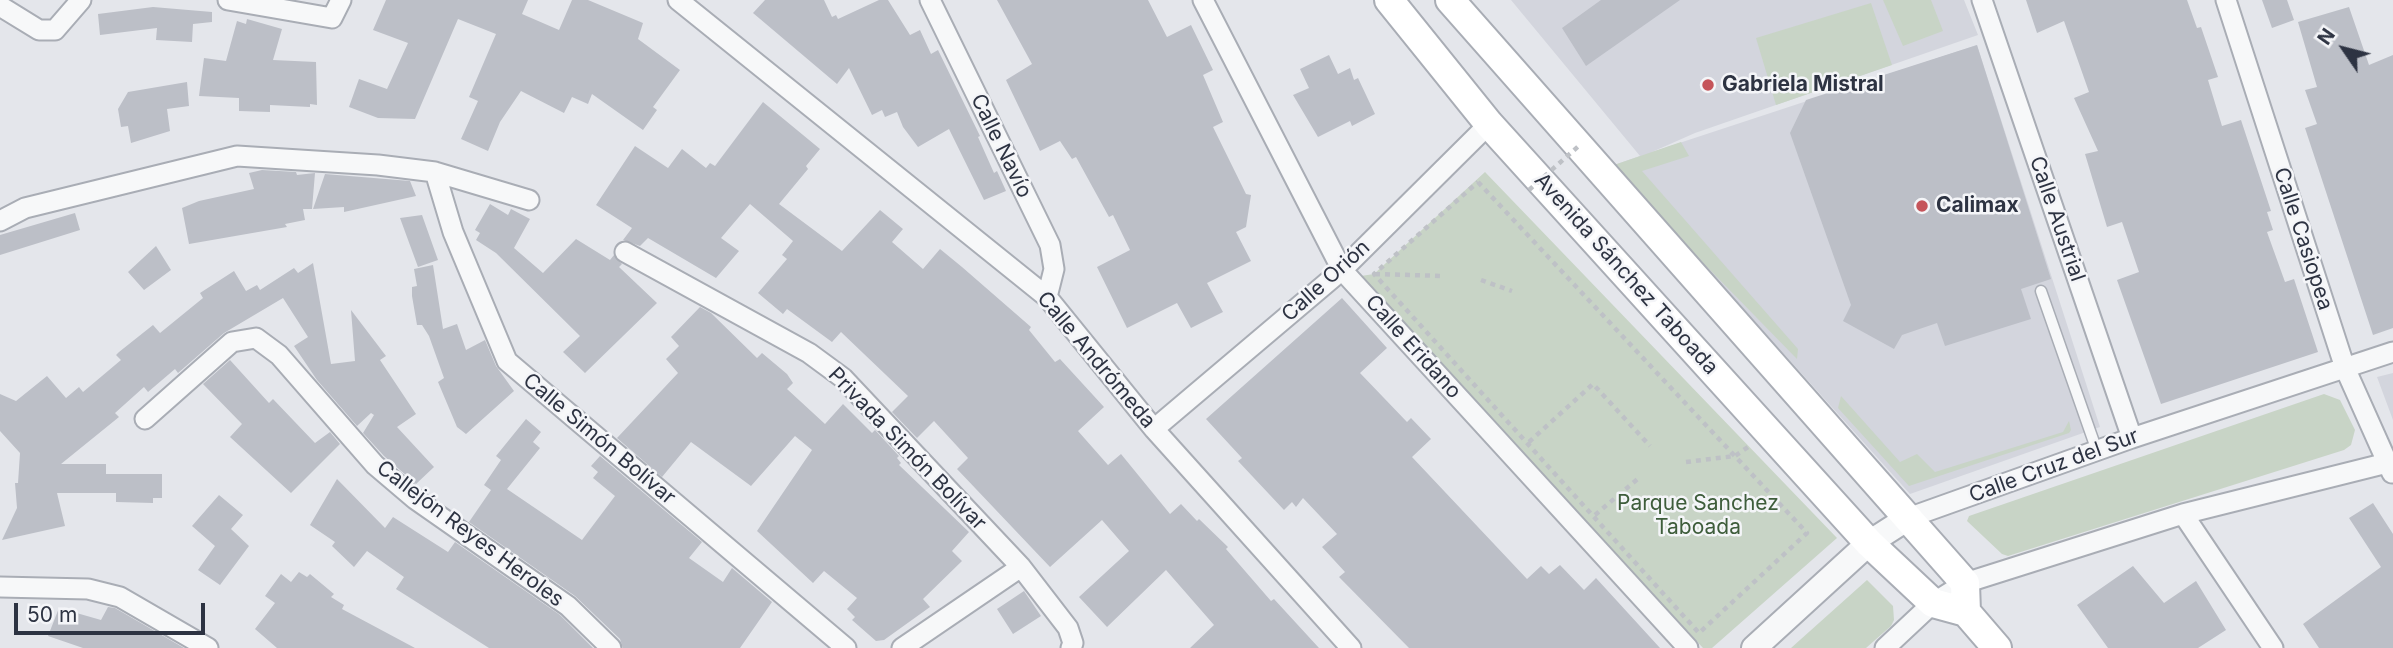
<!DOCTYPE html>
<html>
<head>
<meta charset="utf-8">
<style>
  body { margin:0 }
  #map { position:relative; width:2393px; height:648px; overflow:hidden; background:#e4e6eb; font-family:Inter,sans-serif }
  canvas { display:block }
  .north { position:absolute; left:2309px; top:14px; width:70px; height:70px; -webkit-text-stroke:5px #f4f5f8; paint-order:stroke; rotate:305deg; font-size:19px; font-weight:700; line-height:28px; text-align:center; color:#2d3342 }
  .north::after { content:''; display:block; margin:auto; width:24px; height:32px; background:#2d3342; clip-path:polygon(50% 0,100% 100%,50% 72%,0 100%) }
  .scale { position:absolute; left:14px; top:603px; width:191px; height:32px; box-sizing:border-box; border:4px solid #2d3342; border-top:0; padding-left:9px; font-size:21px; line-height:24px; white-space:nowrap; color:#2d3342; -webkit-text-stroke:5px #f4f5f8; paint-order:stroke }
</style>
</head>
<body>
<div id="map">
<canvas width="2393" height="648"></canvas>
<div class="north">N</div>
<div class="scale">50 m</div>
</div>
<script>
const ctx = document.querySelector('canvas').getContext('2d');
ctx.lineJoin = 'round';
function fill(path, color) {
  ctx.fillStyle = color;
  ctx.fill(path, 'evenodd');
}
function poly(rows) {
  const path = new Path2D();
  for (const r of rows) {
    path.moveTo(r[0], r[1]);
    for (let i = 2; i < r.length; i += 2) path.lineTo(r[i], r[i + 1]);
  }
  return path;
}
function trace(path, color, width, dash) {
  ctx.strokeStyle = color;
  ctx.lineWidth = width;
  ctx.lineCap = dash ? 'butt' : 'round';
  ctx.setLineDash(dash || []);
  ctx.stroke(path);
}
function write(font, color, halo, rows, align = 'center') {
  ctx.font = font + ' Inter,sans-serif';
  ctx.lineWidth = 5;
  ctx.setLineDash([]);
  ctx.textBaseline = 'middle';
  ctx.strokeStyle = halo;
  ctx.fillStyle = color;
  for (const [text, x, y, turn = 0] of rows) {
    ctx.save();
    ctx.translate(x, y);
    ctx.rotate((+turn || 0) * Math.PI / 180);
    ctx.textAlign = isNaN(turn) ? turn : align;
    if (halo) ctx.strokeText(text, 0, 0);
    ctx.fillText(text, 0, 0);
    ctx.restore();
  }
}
const built = poly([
  [1511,0,1964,0,1978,35,1695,133,1652,152,1977,45,2100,427,1910,494,1614,165,1640,156],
  [2393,373,2393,420,2377,377]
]);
const green = poly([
  [1883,0,1931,0,1943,31,1903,46],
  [1871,3,1892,65,1776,105,1756,38],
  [1681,142,1689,156,1642,171,1798,349,1797,359,1673,232,1614,165],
  [1485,172,1837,538,1712,648,1703,648,1361,276,1374,274],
  [2324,394,2340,400,2355,430,2351,445,2344,450,2008,556,2002,554,1967,521,1969,516],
  [1841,396,1900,462,1917,454,1935,472,2063,432,2069,421,2071,430,2069,433,1909,486,1838,408],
  [1867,580,1893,606,1894,620,1891,626,1866,648,1791,648]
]);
const building = poly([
  [386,0,528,0,522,14,559,30,572,0,588,0,643,23,638,39,680,70,653,107,657,110,643,130,592,94,588,104,572,97,564,113,521,91,500,122,488,151,461,139,478,101,469,97,496,34,458,19,415,119,378,118,349,107,359,79,387,89,408,43,373,30],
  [765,0,824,0,832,17,836,15,838,19,879,0,888,0,910,35,920,30,931,54,938,50,980,136,978,137,994,173,997,171,1006,191,984,200,949,129,918,147,903,127,897,112,885,117,882,110,872,115,849,68,837,84,753,13],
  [997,0,1148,0,1167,37,1191,25,1213,70,1203,75,1223,122,1213,127,1246,194,1251,195,1246,227,1236,232,1251,261,1207,283,1223,312,1191,328,1177,303,1127,328,1097,267,1130,250,1113,215,1109,217,1076,157,1072,159,1060,141,1040,151,1006,80,1032,64],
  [1601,0,1680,0,1586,66,1562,28],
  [2026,0,2187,0,2197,28,2201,27,2218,77,2208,80,2222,126,2241,120,2271,211,2267,212,2273,230,2267,232,2285,282,2294,279,2318,352,2161,404,2117,280,2139,272,2122,222,2107,227,2085,154,2098,151,2074,98,2089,92,2064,21,2037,33],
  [2262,0,2287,0,2294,20,2272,28],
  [153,7,212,12,212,22,193,24,192,42,156,40,157,28,100,35,98,14],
  [2349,7,2369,65,2393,55,2393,328,2373,335,2305,128,2317,124,2305,90,2317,87,2298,22],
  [247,19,282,29,273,60,316,62,317,105,310,104,310,107,270,105,270,112,239,111,239,98,199,96,204,58,226,61,237,21,246,24],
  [1977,45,2051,279,2021,289,2031,319,1945,346,1937,323,1902,335,1894,349,1843,321,1851,305,1790,133,1806,100],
  [1329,55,1338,74,1350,68,1354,80,1358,78,1375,114,1352,126,1350,121,1318,137,1293,95,1309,88,1300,69],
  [187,82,189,106,167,109,170,131,131,143,128,126,121,127,118,109,128,92],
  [763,102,820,149,806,166,808,169,779,204,842,251,880,210,903,229,892,242,923,269,940,249,962,267,1031,327,1029,330,1055,362,1060,359,1104,407,1078,431,1108,465,1121,454,1170,514,1181,504,1197,521,1199,519,1228,547,1226,549,1271,601,1274,599,1319,648,1190,648,1214,625,1166,570,1107,627,1079,597,1129,551,1102,520,1050,567,957,469,968,458,934,421,917,438,892,412,908,396,841,332,832,342,787,309,783,314,758,293,787,259,782,255,793,241,750,204,721,238,739,251,716,278,648,238,640,246,623,240,632,228,596,205,635,146,668,168,682,149,706,168,710,163,715,166],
  [262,170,296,172,297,175,315,173,312,209,303,209,305,220,285,224,287,227,189,244,182,208,199,201,254,189,249,173],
  [325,174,410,181,416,196,344,212,344,207,313,209],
  [490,204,508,215,511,209,530,219,514,248,543,273,576,239,610,260,614,255,622,264,619,267,657,303,585,373,563,352,580,336,496,253,476,240,480,233,475,230],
  [75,213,80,230,0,255,0,235],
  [422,215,438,260,418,267,400,218],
  [156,246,171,270,144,290,128,272],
  [313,263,331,364,355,361,351,310,386,356,380,360,416,414,397,427,434,467,416,484,384,456,363,433,374,415,371,413,357,426,317,380,294,346,308,337,283,298,224,333,178,373,175,369,148,392,144,387,115,413,119,417,61,464,106,464,106,474,162,474,162,498,153,498,153,503,116,502,116,493,57,493,65,526,2,540,17,508,15,483,18,483,20,453,0,431,0,394,16,401,47,376,66,398,79,387,83,392,121,360,116,355,119,352,153,325,160,333,203,298,200,293,234,271,246,291,257,285,260,290,294,268,298,273],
  [433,265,443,329,457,324,466,350,485,340,496,366,514,391,466,434,457,427,438,382,444,378,429,336,422,325,417,325,412,296,412,287,417,286,414,269],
  [1342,298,1387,348,1360,373,1407,422,1411,418,1431,439,1412,457,1527,579,1541,566,1549,574,1560,565,1584,590,1596,578,1660,648,1409,648,1339,577,1345,572,1322,547,1337,534,1303,498,1296,507,1292,502,1284,510,1238,461,1242,458,1206,419],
  [700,307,711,313,757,358,762,353,787,374,793,383,787,389,825,424,843,404,872,433,875,430,899,456,897,458,901,463,899,465,969,532,952,551,962,561,923,599,930,607,884,640,876,641,852,620,855,617,847,609,857,598,824,571,813,583,757,531,812,450,795,436,751,486,691,442,662,477,617,438,678,373,666,359,679,346,671,337],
  [230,360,269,403,273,399,315,443,330,432,340,444,291,493,230,437,242,424,203,384],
  [526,419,541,432,533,442,540,448,507,489,582,540,615,496,593,478,598,472,591,466,600,456,702,542,689,558,723,582,732,568,772,602,740,648,623,648,620,639,575,596,469,522,491,490,484,485,501,460,496,456],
  [337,479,385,528,393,517,448,552,455,542,560,615,593,648,489,648,396,589,404,577,367,551,354,567,332,546,335,542,310,525],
  [219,495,243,515,231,529,249,546,220,585,198,570,215,546,192,526],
  [2373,503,2393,534,2393,648,2319,648,2303,624,2381,567,2349,518],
  [2133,566,2164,603,2196,581,2226,630,2198,648,2108,648,2077,605],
  [299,572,307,577,310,574,334,594,331,597,344,605,342,609,415,648,277,648,255,629,275,603,265,596,281,574,291,582],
  [1024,591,1041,616,1013,634,997,609],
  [108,607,115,608,184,648,83,648,48,636,59,608,101,620]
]);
const path = poly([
  [1478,182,1807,533,1699,633,1374,274,1478,182],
  [1375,274,1444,276],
  [1481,280,1512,291],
  [1529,442,1593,384,1650,446],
  [1686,462,1735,456,1748,447],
  [1595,515,1640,477]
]);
const service = poly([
  [2041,291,2097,451]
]);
const minor = poly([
  [228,0,332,18,341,0],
  [678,0,1047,297,1154,429,1351,648],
  [930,0,1050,245,1054,269,1047,297],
  [1203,0,1342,270,1688,648],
  [1982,0,2132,438],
  [2226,0,2345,368,2392,473],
  [0,6,39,30,55,30,81,0],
  [435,172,453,232,507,361,846,648],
  [0,221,25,208,237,156,378,165,435,172,529,200],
  [625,252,809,353,843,378,1021,567,1068,628,1073,643,1071,648],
  [145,419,232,342,256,338,279,355,375,465,415,499,568,606,611,648],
  [1154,429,1342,270,1489,124],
  [2183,514,2273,648],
  [1908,518,2132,438,2393,352],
  [0,587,88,589,120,597,208,648],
  [902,648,1021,567],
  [1885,648,1933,603,1965,583,2183,514,2387,463]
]);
const tertiary = poly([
  [1754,648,1869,543,1908,518]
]);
const secondary = poly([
  [1389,0,1489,124,1869,543,1933,603,1966,612,1997,648],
  [1450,0,1965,583,1966,612]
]);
const pathBridge = poly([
  [1529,190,1581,144]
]);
const markers = [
  [1708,85,7,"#c5545a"],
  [1922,206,7,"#c5545a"]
];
const poiNames = [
  ["Gabriela Mistral",1722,85],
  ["Calimax",1936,206]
];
const streetNames = [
  ["Calle Navío",1001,146,64],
  ["Calle Austrial",2057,219,71],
  ["Calle Casiopea",2303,239,72],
  ["Avenida Sánchez Taboada",1626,274,48],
  ["Calle Orión",1326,281,-42],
  ["Calle Eridano",1413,347,48],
  ["Calle Andrómeda",1096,360,50],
  ["Calle Simón Bolívar",599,439,40],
  ["Privada Simón Bolívar",907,449,46],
  ["Calle Cruz del Sur",2054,466,-20],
  ["Callejón Reyes Heroles",470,534,37]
];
const parkNames = [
  ["Parque Sanchez",1698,504],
  ["Taboada",1698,528]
];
fill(built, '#d3d5dd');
fill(green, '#c8d4c6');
fill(building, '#bcbfc7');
trace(service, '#a9adb5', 13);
trace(minor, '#a9adb5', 23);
trace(tertiary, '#a9adb5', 28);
trace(secondary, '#a9adb5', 32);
trace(path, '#bec1c6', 4.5, [5, 5]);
trace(service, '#f7f8f9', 10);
trace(minor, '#f7f8f9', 19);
trace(tertiary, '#f7f8f9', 24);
trace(secondary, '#fff', 28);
trace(pathBridge, '#bec1c6', 4.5, [5, 5]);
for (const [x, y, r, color] of markers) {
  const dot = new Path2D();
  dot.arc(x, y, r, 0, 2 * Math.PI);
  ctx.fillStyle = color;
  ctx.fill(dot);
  trace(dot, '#f4f5f8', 2.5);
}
write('bold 21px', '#2d3342', '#f4f5f8', poiNames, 'left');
write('21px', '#2d3342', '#f4f5f8', streetNames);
write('21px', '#3e5d3b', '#f4f5f8', parkNames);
</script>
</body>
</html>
